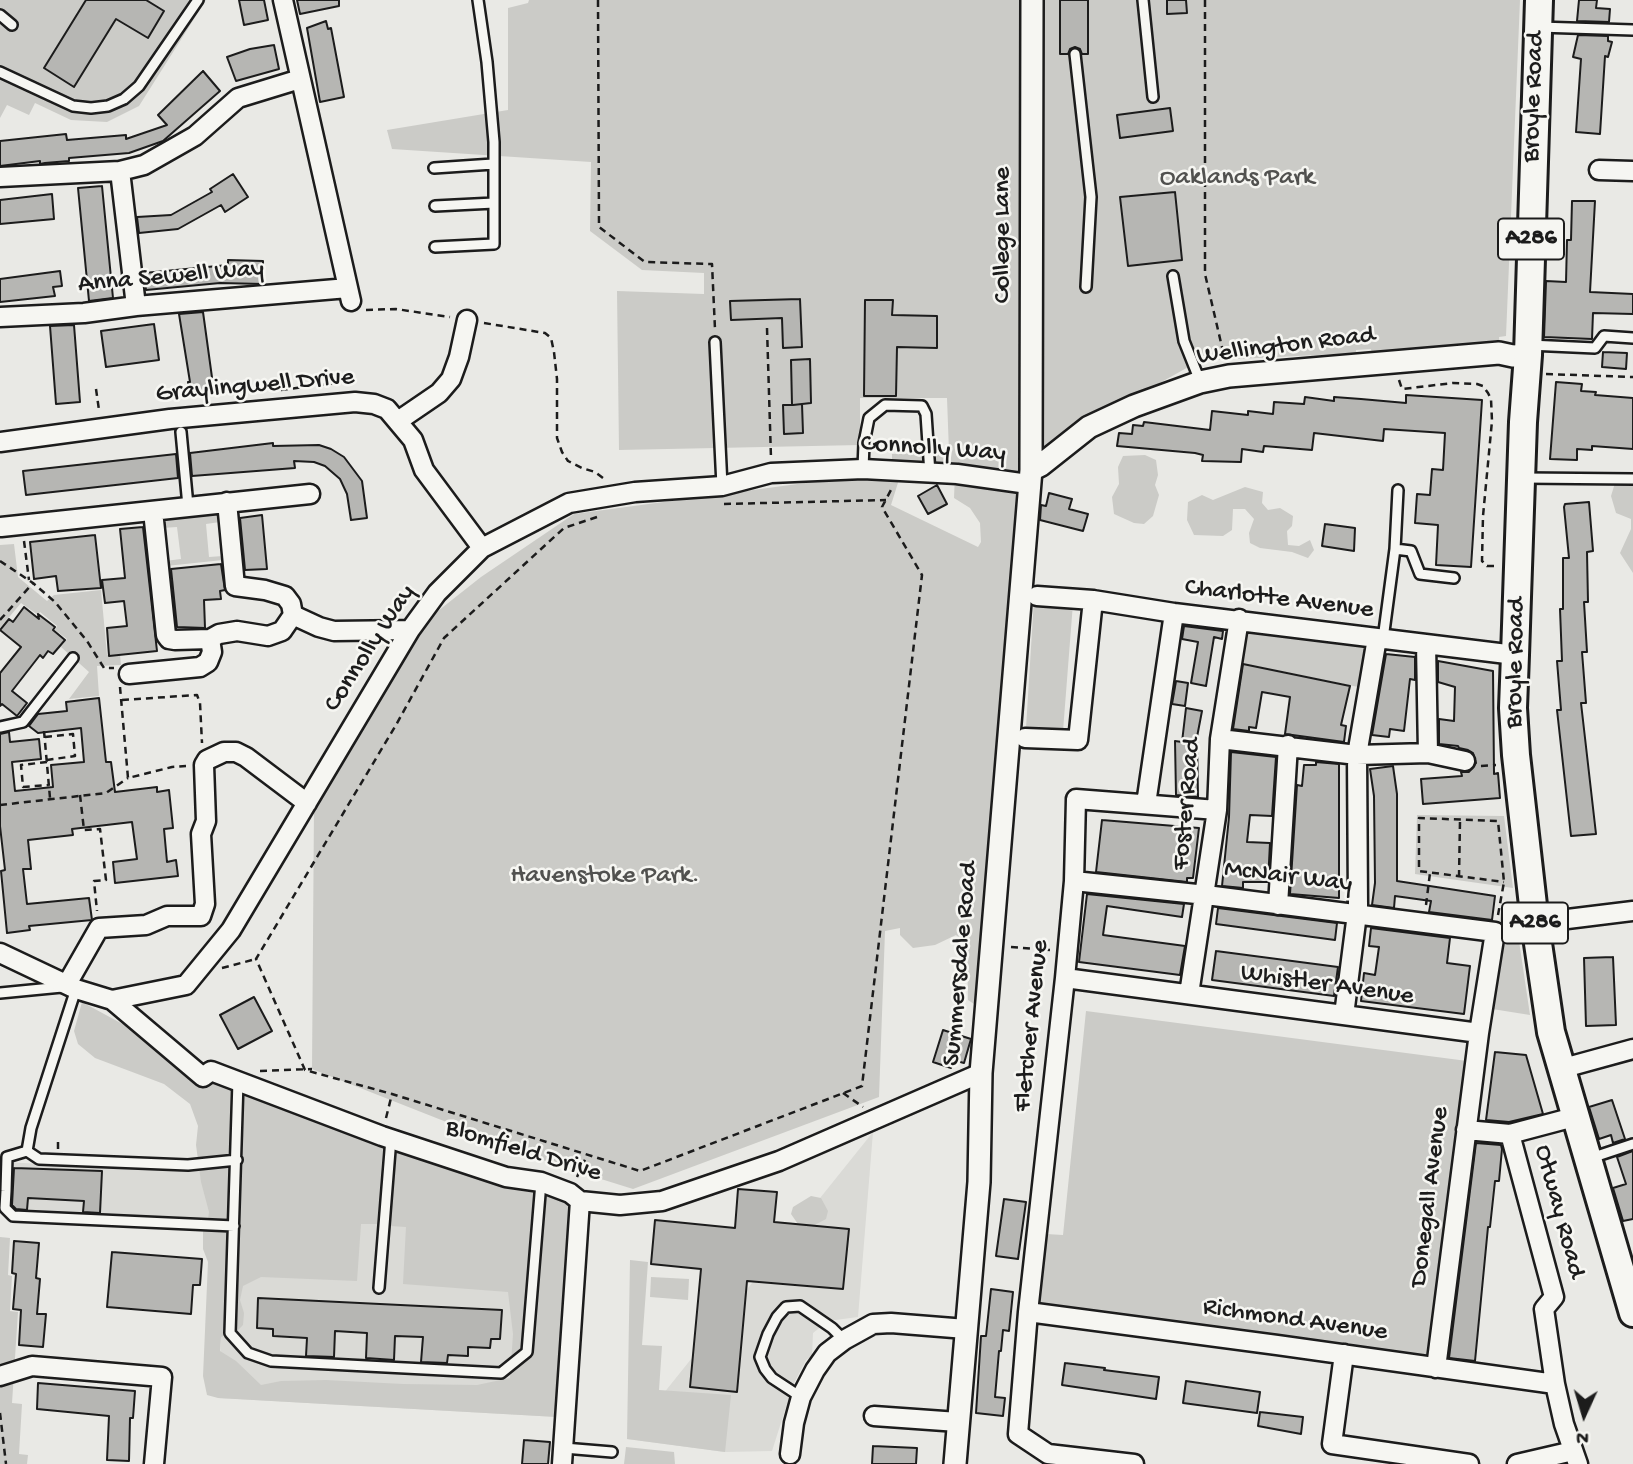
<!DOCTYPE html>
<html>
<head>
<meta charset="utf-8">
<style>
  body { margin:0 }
  #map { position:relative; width:1633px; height:1464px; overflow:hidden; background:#e9e9e5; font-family:"Gochi Hand",sans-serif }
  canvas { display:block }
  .north { position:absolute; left:1549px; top:1380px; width:70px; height:70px; -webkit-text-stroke:5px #f6f6f2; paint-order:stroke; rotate:184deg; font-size:19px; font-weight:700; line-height:28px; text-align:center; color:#1c1c1c }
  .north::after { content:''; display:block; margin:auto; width:24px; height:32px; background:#1c1c1c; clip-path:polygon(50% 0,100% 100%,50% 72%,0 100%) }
</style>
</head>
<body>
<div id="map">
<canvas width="1633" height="1464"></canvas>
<div class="north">N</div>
</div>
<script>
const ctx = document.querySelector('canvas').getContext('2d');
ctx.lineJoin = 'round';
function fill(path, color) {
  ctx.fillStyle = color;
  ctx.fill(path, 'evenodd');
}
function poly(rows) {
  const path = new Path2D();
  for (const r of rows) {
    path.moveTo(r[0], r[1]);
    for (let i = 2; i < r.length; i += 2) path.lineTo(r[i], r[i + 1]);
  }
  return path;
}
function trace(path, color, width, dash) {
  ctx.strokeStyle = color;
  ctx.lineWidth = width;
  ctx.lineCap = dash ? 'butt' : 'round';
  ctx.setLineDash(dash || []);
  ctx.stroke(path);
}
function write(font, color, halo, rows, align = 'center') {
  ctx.font = font + ' "Gochi Hand",sans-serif';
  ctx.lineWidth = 5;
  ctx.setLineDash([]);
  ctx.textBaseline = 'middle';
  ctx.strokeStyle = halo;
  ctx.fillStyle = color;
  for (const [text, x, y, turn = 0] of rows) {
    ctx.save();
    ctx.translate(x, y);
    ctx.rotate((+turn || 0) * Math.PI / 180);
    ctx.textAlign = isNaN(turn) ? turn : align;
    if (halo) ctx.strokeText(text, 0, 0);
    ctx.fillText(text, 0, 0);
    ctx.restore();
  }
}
const built = poly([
  [233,1084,571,1199,557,1417,218,1398],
  [873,1132,858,1317,828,1321,813,1333,812,1356,806,1360,793,1385,772,1451,725,1452,627,1439],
  [0,1162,224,1172,222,1223,0,1212]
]);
const green = poly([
  [0,0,206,0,139,106,107,122,71,120,35,103,29,115,7,105,0,118],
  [529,0,1520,0,1506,336,1499,337,1500,351,1373,362,1371,349,1356,350,1356,353,1199,361,1024,459,1023,473,892,465,892,454,949,452,947,398,860,398,860,445,619,450,617,291,704,294,704,273,642,270,590,231,591,162,392,149,387,130,508,110,508,8,528,3],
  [1145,455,1156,460,1158,475,1155,485,1159,495,1153,516,1144,524,1134,523,1114,514,1112,497,1119,484,1118,467,1123,456],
  [902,470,891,505,978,547,981,542,980,523,970,508,954,498,955,474,1021,480,980,1008,968,1000,967,945,956,935,935,945,913,948,900,935,900,928,885,931,879,1097,633,1189,553,1164,312,1069,314,807,424,622,481,577,574,514],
  [1615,483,1633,484,1633,573,1620,553,1631,529,1631,519,1616,513,1611,496],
  [1245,487,1263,492,1262,503,1268,510,1280,508,1293,516,1292,526,1287,531,1288,545,1299,546,1310,540,1314,550,1308,558,1292,552,1260,548,1250,543,1249,533,1254,519,1245,509,1233,509,1232,530,1223,536,1194,535,1187,520,1188,502,1202,495,1213,500],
  [212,512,219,517,220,522,206,524,209,557,223,556,223,560,166,566,165,561,181,559,177,527,162,528,161,522,167,518],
  [14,544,18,577,47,601,54,595,101,590,107,655,120,655,121,665,97,666,99,696,69,699,89,672,61,647,67,639,55,630,57,626,40,612,38,615,21,603,0,628,0,545],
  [1034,599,1073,603,1063,731,1026,728],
  [1244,627,1372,644,1368,689,1236,662],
  [1417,815,1504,816,1513,888,1415,874],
  [1501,912,1515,914,1530,1015,1486,1008],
  [82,1002,233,1084,390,1131,383,1147,377,1224,361,1224,357,1281,261,1277,243,1286,240,1300,244,1313,243,1325,237,1331,221,1337,220,1351,236,1361,261,1385,281,1381,326,1380,403,1384,477,1385,510,1378,513,1334,508,1292,403,1284,406,1227,390,1226,398,1134,571,1199,557,1417,218,1398,207,1395,203,1376,208,1262,203,1249,203,1232,208,1220,209,1212,201,1182,196,1145,198,1126,190,1104,164,1084,95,1058,78,1044,74,1031],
  [1086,1011,1467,1061,1427,1355,1039,1304,1046,1234,1063,1235],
  [811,1196,821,1198,828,1211,826,1219,807,1229,800,1227,791,1214,793,1207],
  [0,1237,10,1238,8,1275,12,1276,10,1311,18,1312,12,1403,22,1404,19,1454,28,1455,27,1464,0,1464],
  [630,1260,648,1262,642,1345,662,1346,659,1390,731,1395,725,1452,627,1439],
  [651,1277,689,1279,688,1300,650,1297],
  [626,1447,674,1452,675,1464,624,1464]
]);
const building = poly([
  [86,0,146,0,164,11,148,38,116,19,74,87,44,68,86,0],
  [239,0,264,0,268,20,244,25,239,0],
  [297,0,339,0,339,6,300,14,297,0],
  [1060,0,1088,0,1088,54,1082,54,1080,49,1075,47,1070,49,1068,54,1060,54,1060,0],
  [1167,0,1186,0,1187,13,1167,14,1167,0],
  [1579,0,1597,0,1596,8,1610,9,1609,22,1577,21,1579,0],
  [326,21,328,29,331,28,344,97,320,102,307,28,326,21],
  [1578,35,1608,36,1608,41,1612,42,1608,57,1605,56,1600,134,1576,132,1581,59,1573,57,1578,35],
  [274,45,279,69,236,81,227,57,250,49,274,45],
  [203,71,220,91,163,141,129,153,69,158,69,161,45,163,40,164,40,161,0,166,0,141,66,134,67,140,126,135,126,139,167,125,158,115,203,71],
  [1170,108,1173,131,1120,138,1117,115,1170,108],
  [233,174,248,197,225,212,221,205,178,229,139,233,137,217,171,215,212,192,210,189,233,174],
  [102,186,113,298,89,301,78,188,102,186],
  [1175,192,1182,260,1128,266,1120,197,1175,192],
  [52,194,54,219,0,224,0,200,52,194],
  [1572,201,1595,201,1590,292,1633,294,1633,314,1593,313,1592,339,1544,337,1546,281,1566,282,1567,240,1571,240,1572,201],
  [228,260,263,261,263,284,220,283,146,290,144,273,228,265,228,260],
  [60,271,62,286,53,287,55,296,0,302,0,279,60,271],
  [800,299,802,347,783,348,782,318,731,320,730,301,800,299],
  [865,300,893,300,892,315,937,316,937,348,897,347,896,396,864,396,865,300],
  [203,312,214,392,190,396,188,382,190,382,179,314,203,312],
  [154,324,159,360,106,367,101,331,154,324],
  [74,325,80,402,56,404,50,326,74,325],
  [1603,352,1627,353,1626,369,1602,367,1603,352],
  [810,359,811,403,793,405,802,404,803,433,784,434,783,405,792,405,791,360,810,359],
  [1556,382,1582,384,1581,391,1596,392,1595,395,1633,398,1633,449,1592,446,1592,450,1577,449,1577,460,1550,459,1556,382],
  [1406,395,1482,400,1471,567,1436,565,1438,525,1415,523,1417,494,1430,495,1432,469,1443,470,1445,433,1384,429,1383,441,1314,433,1312,450,1264,446,1263,452,1242,449,1241,462,1202,461,1203,455,1195,453,1117,446,1119,433,1132,434,1133,425,1143,426,1144,422,1210,430,1212,411,1248,415,1248,411,1273,414,1274,402,1304,404,1305,397,1334,401,1334,397,1361,399,1406,403,1406,395],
  [273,443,273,446,319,445,331,449,344,457,362,481,367,518,351,520,347,494,340,479,325,466,314,462,294,461,295,468,192,476,190,453,273,443],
  [176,454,178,478,26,495,23,471,176,454],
  [937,485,947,504,928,514,918,496,937,485],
  [1049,493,1072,499,1069,509,1088,514,1083,531,1040,520,1041,505,1046,506,1049,493],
  [1589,502,1593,551,1587,552,1588,602,1584,602,1587,652,1582,652,1586,703,1581,703,1596,834,1571,836,1557,710,1561,710,1557,661,1562,661,1560,609,1563,609,1563,558,1569,558,1564,507,1565,504,1589,502],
  [262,515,267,569,245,570,240,518,262,515],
  [1325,524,1355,528,1354,551,1322,546,1325,524],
  [143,527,157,651,109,656,107,628,127,626,124,601,105,603,102,580,125,578,120,529,143,527],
  [95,535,101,588,58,591,56,576,34,579,30,542,95,535],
  [221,564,225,590,220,591,221,599,204,600,205,628,177,627,171,569,221,564],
  [24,607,39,619,38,614,55,627,53,630,65,640,53,654,48,651,43,658,40,655,12,691,27,703,17,716,2,704,0,706,0,673,21,647,0,630,9,619,13,622,24,607],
  [1184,626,1223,631,1222,639,1214,637,1206,686,1191,683,1198,642,1182,639,1184,626],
  [1386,654,1415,657,1415,680,1410,679,1404,731,1390,729,1389,737,1372,735,1386,654],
  [1438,661,1493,671,1494,774,1498,773,1500,798,1423,804,1421,779,1462,776,1461,772,1469,772,1476,763,1473,753,1468,750,1459,748,1458,746,1439,744,1439,719,1454,721,1455,687,1438,682,1438,661],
  [1243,664,1350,686,1341,725,1346,726,1344,742,1285,734,1290,697,1262,692,1256,728,1249,727,1249,731,1233,729,1243,664],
  [1176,681,1188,683,1185,706,1172,704,1176,681],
  [99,698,106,762,111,762,115,792,157,787,157,792,169,790,173,828,164,829,167,862,176,860,178,876,115,883,113,862,137,859,132,822,72,829,73,835,28,840,31,869,23,869,27,904,89,898,92,920,29,926,30,930,7,933,1,871,5,870,0,826,0,734,9,732,10,742,39,739,41,759,12,762,15,791,53,787,51,765,84,762,81,728,38,733,29,726,38,714,67,711,66,702,99,698],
  [1186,708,1202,711,1197,737,1198,797,1176,795,1175,741,1182,742,1186,708],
  [1231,752,1276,757,1272,816,1250,815,1247,842,1270,843,1268,882,1243,882,1243,888,1222,886,1229,817,1231,752],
  [1316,762,1339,764,1339,898,1290,894,1297,785,1302,786,1304,765,1316,765,1316,762],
  [1393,766,1397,794,1397,881,1495,896,1492,920,1429,912,1431,901,1395,896,1394,908,1372,905,1375,883,1374,796,1370,769,1393,766],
  [1102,820,1199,828,1193,878,1187,878,1187,882,1096,872,1102,820],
  [1087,894,1184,904,1182,917,1107,906,1103,935,1185,946,1180,975,1079,962,1087,894],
  [1218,908,1337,923,1335,940,1216,924,1218,908],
  [1371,928,1450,938,1447,963,1470,966,1464,1014,1361,1001,1364,973,1375,975,1379,947,1369,946,1371,928],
  [1216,951,1338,967,1334,996,1212,980,1216,951],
  [1613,957,1616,1025,1586,1026,1584,958,1613,957],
  [254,997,272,1031,238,1049,220,1015,254,997],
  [943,1030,971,1039,964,1063,953,1060,951,1068,933,1062,943,1030],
  [1495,1052,1526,1055,1543,1114,1509,1122,1486,1120,1495,1052],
  [1612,1100,1625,1139,1613,1143,1611,1135,1599,1139,1589,1107,1612,1100],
  [1476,1143,1501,1145,1502,1149,1499,1181,1495,1181,1490,1227,1488,1227,1475,1361,1449,1358,1476,1143],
  [1633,1151,1633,1219,1623,1221,1613,1188,1626,1184,1617,1157,1633,1151],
  [14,1168,102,1171,100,1213,83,1212,84,1201,28,1198,27,1210,16,1209,12,1205,14,1168],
  [738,1189,777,1192,774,1222,849,1229,843,1289,747,1281,737,1392,690,1387,701,1269,651,1264,655,1220,735,1228,738,1189],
  [1004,1199,1026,1202,1018,1259,996,1256,1004,1199],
  [14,1241,39,1243,36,1278,40,1279,37,1314,46,1314,43,1347,19,1345,21,1310,13,1309,16,1274,12,1273,14,1241],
  [112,1252,202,1259,200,1285,193,1285,191,1314,107,1307,112,1252],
  [991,1289,1013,1292,1009,1331,1003,1330,1001,1351,999,1351,995,1397,1005,1398,1003,1416,976,1413,981,1336,986,1336,991,1289],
  [258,1298,502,1310,500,1339,491,1339,490,1348,468,1347,468,1356,448,1355,447,1363,421,1362,423,1337,395,1336,394,1360,366,1358,367,1333,335,1331,334,1357,306,1356,307,1338,273,1336,273,1329,257,1328,258,1298],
  [1065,1363,1105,1368,1104,1370,1159,1377,1156,1399,1062,1385,1065,1363],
  [1186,1381,1260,1392,1257,1413,1183,1403,1186,1381],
  [38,1383,135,1391,133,1418,130,1418,129,1461,107,1460,109,1416,37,1409,38,1383],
  [1260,1412,1303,1417,1301,1434,1258,1426,1260,1412],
  [524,1440,550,1442,548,1464,522,1464,524,1440],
  [873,1446,917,1448,916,1464,872,1464,873,1446]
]);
const path = poly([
  [598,0,599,227,645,262,712,264,715,329],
  [1205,0,1205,274,1225,360],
  [366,310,396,309,450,317],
  [484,323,545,333,551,338,554,352,557,379,557,438,562,452,568,461,582,468,595,472,603,478,603,481],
  [767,328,771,458],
  [1546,374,1633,377],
  [1399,380,1402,389,1453,383,1477,384,1483,386,1488,393,1491,399,1492,421,1483,516,1482,561,1487,566,1497,566],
  [96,389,99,410],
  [281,390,335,383,335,385],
  [724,504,886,500],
  [597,517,564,528,444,638,396,725,256,959,305,1070,392,1094,640,1171,862,1086,922,575,882,507,892,488],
  [24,541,29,580],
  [0,561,33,583,55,602,87,641,104,668,114,668],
  [0,620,33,583],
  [120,687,128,778,172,767,186,766],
  [122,700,197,695,200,703,202,743],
  [44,731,50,798],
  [45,737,73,734,75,756,47,760],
  [47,762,21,765,23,787,49,785],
  [1481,766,1496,765],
  [80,795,84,830,100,829,106,880,94,881,97,911],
  [0,805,106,793,128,778],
  [1459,877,1460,821],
  [1426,905,1430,873],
  [1498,915,1504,882,1498,821,1419,818,1419,871,1504,882],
  [1011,947,1050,950],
  [222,968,256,959],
  [260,1071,312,1069],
  [843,1093,863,1107],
  [386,1118,392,1094],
  [58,1149,58,1137],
  [577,1177,587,1155],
  [0,1413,6,1464]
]);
const service = poly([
  [1143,0,1153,97],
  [0,15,12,25],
  [1539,27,1633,30],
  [1075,54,1091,197,1086,287],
  [0,72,73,106,91,108,108,106,124,99,139,86,198,0],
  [434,168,493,164],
  [435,206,494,203],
  [435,247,494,244,494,142,487,62,478,0],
  [1173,276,1184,341,1200,381],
  [715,342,722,486],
  [1529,345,1595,348,1604,336,1633,338],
  [181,432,188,506],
  [863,469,864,443,869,418,885,405,922,406,926,414,930,474],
  [1523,478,1633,479],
  [1395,549,1411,551,1420,574,1454,578],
  [1383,639,1395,549,1398,490],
  [0,727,23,722,73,658],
  [0,993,62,987],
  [238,1081,230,1333,248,1353,271,1361,501,1373,527,1352,541,1182],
  [27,1151,31,1128,76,989],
  [1591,1158,1633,1144],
  [234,1226,13,1216,5,1208,6,1191,7,1157,27,1151,39,1159,188,1165,237,1160],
  [379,1288,391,1138],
  [801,1397,772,1378,765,1369,760,1357,768,1334,777,1317,786,1307,800,1306,832,1328,844,1340],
  [564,1448,612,1452]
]);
const minor = poly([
  [283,0,351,301],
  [1599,170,1633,171],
  [120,171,136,306],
  [0,177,120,171,144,165,195,136,238,98,300,79],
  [0,317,84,313,136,306,348,288],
  [398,421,439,393,451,379,459,357,467,320],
  [0,442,170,419,355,402,374,404,387,409,413,440,424,470,482,548],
  [227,502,235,586,265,590,285,596,291,604,293,615],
  [153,511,166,635,169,639,175,640,210,639],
  [1,527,310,494],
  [1037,596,1093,600,1174,613,1515,655],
  [1426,644,1428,753],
  [129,674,200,667,208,662,212,652,210,639,219,634,237,631,268,636,282,631,293,615,319,627,334,631,410,630],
  [1025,738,1078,740,1093,600],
  [1220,739,1357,755,1428,753,1465,761],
  [1146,804,1174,613],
  [1074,881,1206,895,1495,932,1479,1033,1436,1368],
  [1278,905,1288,745],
  [1535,923,1633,911],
  [0,953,76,989,112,1000,186,985,231,930,410,630,437,593,482,548,569,503,635,492,722,486,771,473,863,469,957,474,1028,484],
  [1065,978,1479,1033],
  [67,984,99,928,146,925,167,916,201,916,205,904,201,834,206,821,204,765,207,760,224,752,236,752,246,757,307,803],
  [1189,994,1217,810,1220,739,1239,619],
  [112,1000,203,1077,211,1071,382,1136,506,1177,541,1182,570,1193,580,1201,620,1205,662,1201,779,1161,981,1073],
  [1344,1015,1358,906,1357,755,1377,638],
  [1560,1069,1633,1049],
  [1466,1130,1510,1134,1574,1117],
  [1510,1134,1554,1297,1544,1309,1555,1384,1564,1424,1578,1464],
  [1028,1312,1277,1345,1555,1384],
  [1344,1354,1332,1444,1469,1464],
  [0,1376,32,1366,162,1377,154,1464],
  [874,1416,958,1422],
  [790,1454,794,1423,801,1397,815,1370,827,1353,844,1340,873,1324,891,1323,966,1329],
  [562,1464,580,1201],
  [1134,1464,1048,1454,1018,1434,1028,1312,1065,978,1074,881,1076,799,1217,810],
  [1517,1464,1573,1451]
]);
const tertiary = poly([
  [1031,470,1041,465,1089,427,1134,406,1200,382,1229,376,1499,353,1513,356,1528,355],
  [955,1464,979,1182,981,1073,1031,470,1032,0]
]);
const primary = poly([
  [1539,0,1528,355,1523,422,1515,655,1513,708,1516,755,1535,923,1551,1032,1633,1313]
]);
const shields = [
  [1531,239,66],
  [1535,923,66]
];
const shieldNames = [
  ["A286",1531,239],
  ["A286",1535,923]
];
const streetNames = [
  ["Broyle Road",1535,97,-88],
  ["College Lane",1004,235,-90],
  ["Anna Sewell Way",171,278,-5],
  ["Wellington Road",1286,347,-7],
  ["Graylingwell Drive",255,387,-5],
  ["Connolly Way",933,450,4],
  ["Charlotte Avenue",1279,600,7],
  ["Connolly Way",371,649,-57],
  ["Broyle Road",1517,663,-89],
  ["Foster Road",1188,804,-85],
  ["McNair Way",1288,878,7],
  ["Summersdale Road",962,964,-85],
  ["Whistler Avenue",1327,986,8],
  ["Fletcher Avenue",1033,1026,-84],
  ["Blomfield Drive",523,1152,17],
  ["Donegall Avenue",1431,1197,-83],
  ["Otway Road",1558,1212,75],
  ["Richmond Avenue",1295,1321,8]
];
const parkNames = [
  ["Oaklands Park",1237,179],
  ["Havenstoke Park.",605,877]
];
fill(built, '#dadad6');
fill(green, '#cbcbc7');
fill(building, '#b6b6b3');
trace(building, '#1c1c1c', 2);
trace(service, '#1c1c1c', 14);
trace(minor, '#1c1c1c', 23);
trace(tertiary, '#1c1c1c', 26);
trace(primary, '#1c1c1c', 32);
trace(path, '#1c1c1c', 2.5, [7, 5]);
trace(service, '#f6f6f2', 9);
trace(minor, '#f6f6f2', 18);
trace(tertiary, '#f6f6f2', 21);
trace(primary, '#f6f6f2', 26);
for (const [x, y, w] of shields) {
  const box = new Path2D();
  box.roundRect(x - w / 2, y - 20.5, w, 41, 5);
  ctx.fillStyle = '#f6f6f2';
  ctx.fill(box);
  trace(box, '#1c1c1c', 2);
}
write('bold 24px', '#1c1c1c', null, shieldNames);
write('26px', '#1c1c1c', '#f6f6f2', streetNames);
write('26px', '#51514f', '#f6f6f2', parkNames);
</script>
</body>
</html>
